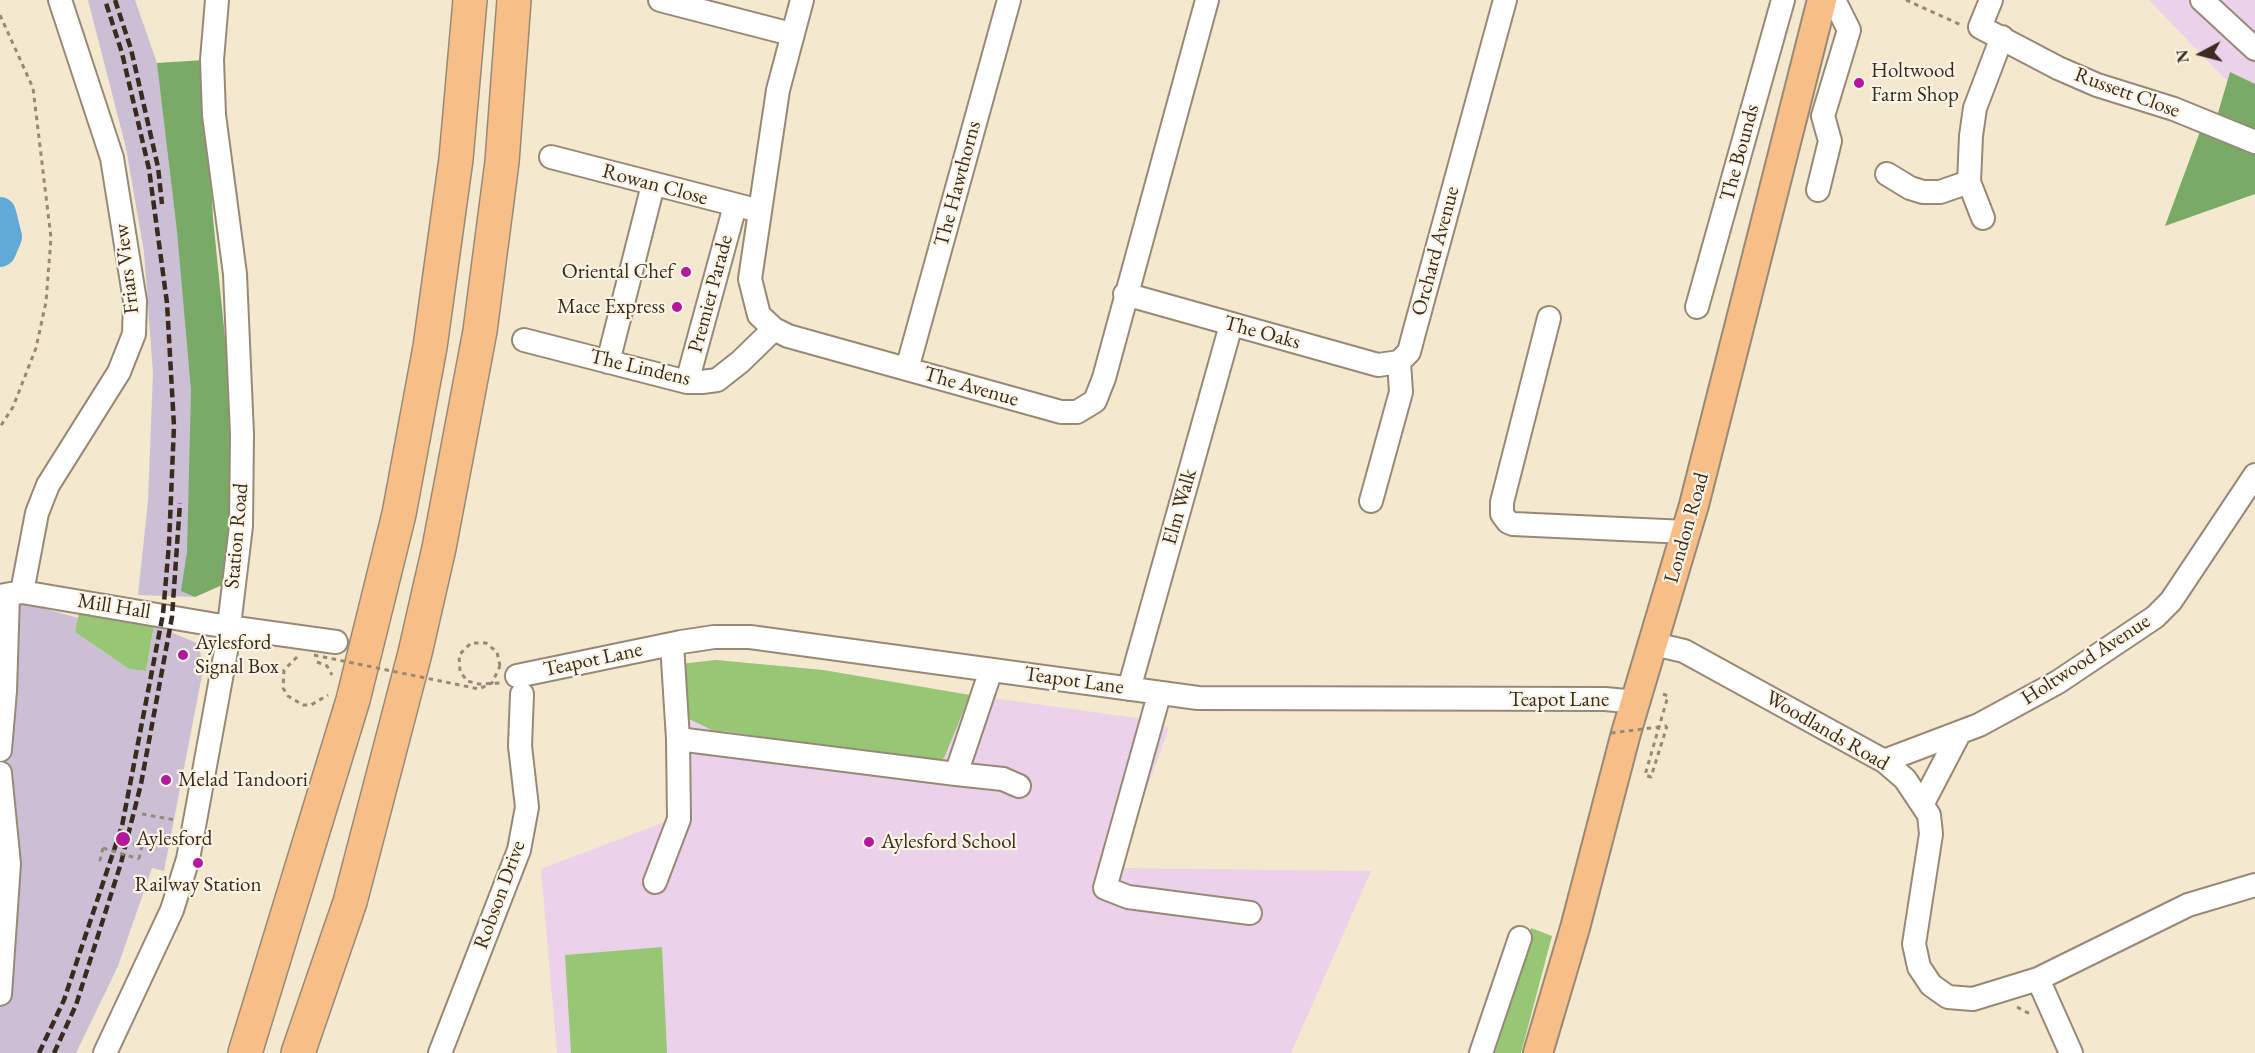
<!DOCTYPE html>
<html>
<head>
<meta charset="utf-8">
<style>
  body { margin:0 }
  #map { position:relative; width:2255px; height:1053px; overflow:hidden; background:#f4e8ce; font-family:"EB Garamond",serif }
  canvas { display:block }
  .north { position:absolute; left:2171px; top:24px; width:60px; height:60px; -webkit-text-stroke:4px #fcf5e5; paint-order:stroke; rotate:263deg; font-size:16px; font-weight:700; line-height:24px; text-align:center; color:#3b2a1e }
  .north::after { content:''; display:block; margin:auto; width:21px; height:27px; background:#3b2a1e; clip-path:polygon(50% 0,100% 100%,50% 72%,0 100%) }
</style>
</head>
<body>
<div id="map">
<canvas width="2255" height="1053"></canvas>
<div class="north">N</div>
</div>
<script>
const ctx = document.querySelector('canvas').getContext('2d');
ctx.lineJoin = 'round';
function fill(path, color) {
  ctx.fillStyle = color;
  ctx.fill(path, 'evenodd');
}
function poly(rows) {
  const path = new Path2D();
  for (const r of rows) {
    path.moveTo(r[0], r[1]);
    for (let i = 2; i < r.length; i += 2) path.lineTo(r[i], r[i + 1]);
  }
  return path;
}
function trace(path, color, width, dash) {
  ctx.strokeStyle = color;
  ctx.lineWidth = width;
  ctx.lineCap = dash ? 'butt' : 'round';
  ctx.setLineDash(dash || []);
  ctx.stroke(path);
}
function write(font, color, halo, rows, align = 'center') {
  ctx.font = font + ' "EB Garamond",serif';
  ctx.lineWidth = 4.5;
  ctx.setLineDash([]);
  ctx.textBaseline = 'middle';
  ctx.strokeStyle = halo;
  ctx.fillStyle = color;
  for (const [text, x, y, turn = 0] of rows) {
    ctx.save();
    ctx.translate(x, y);
    ctx.rotate((+turn || 0) * Math.PI / 180);
    ctx.textAlign = isNaN(turn) ? turn : align;
    if (halo) ctx.strokeText(text, 0, 0);
    ctx.fillText(text, 0, 0);
    ctx.restore();
  }
}
const built = poly([
  [2149,0,2255,0,2255,92,2224,78],
  [716,660,823,670,970,695,1137,718,1169,728,1118,868,1371,871,1291,1053,557,1053,541,869,675,818,668,665]
]);
const industrial = poly([
  [88,0,135,0,157,63,192,90,229,378,222,585,195,597,138,595,148,501,153,373,144,252,126,148],
  [0,603,27,604,79,618,75,632,129,669,146,671,154,625,199,644,203,670,164,871,152,868,118,966,76,1053,0,1053]
]);
const green = poly([
  [79,613,154,625,146,671,129,669,75,632],
  [716,660,823,670,970,695,944,758,934,763,724,731,720,734,687,718,681,664],
  [1531,928,1552,936,1521,1053,1487,1053],
  [662,947,667,1053,571,1053,565,955]
]);
const forest = poly([
  [205,60,213,218,229,378,231,505,222,585,195,597,181,591,187,552,191,390,177,231,157,63],
  [2230,72,2255,84,2255,194,2165,226,2201,129,2218,113]
]);
const river = poly([
  [0,213,6,237,0,251]
]);
const path = poly([
  [1906,0,1961,25],
  [0,15,33,88,51,238,46,302,36,348,13,407,0,427],
  [297,657,284,670,283,688,288,696,303,705,311,705,328,695],
  [317,662,327,666,332,675],
  [500,666,497,652,486,643,471,643,459,655,460,671,467,681,479,684,500,683],
  [1663,694,1668,696,1645,775,1651,777,1667,726],
  [142,814,175,820],
  [133,844,142,846,139,859],
  [103,848,100,860,104,861],
  [2017,1007,2032,1015]
]);
const minor = poly([
  [660,0,791,34],
  [802,0,778,90,750,279,759,315,774,329,788,336,1061,412,1077,412,1095,401,1104,378,1207,0],
  [1991,0,1980,27,2058,68,2097,85,2174,109,2255,142],
  [2202,0,2255,49],
  [551,157,760,211],
  [1887,174,1910,188,1923,192,1940,192,1969,182],
  [1818,190,1830,141,1823,116,1849,30,1834,0],
  [1983,218,1969,182,1971,136,1975,108,2002,37],
  [1125,294,1378,365,1399,362],
  [1697,307,1783,0],
  [1549,318,1502,502,1502,514,1508,522,1513,524,1686,532],
  [524,340,687,382,702,382,717,380,740,362,774,329],
  [608,362,653,185],
  [907,369,1009,0],
  [687,382,735,206],
  [1371,501,1401,392,1399,362,1409,352,1414,333,1505,0],
  [22,592,37,513,48,485,119,372,134,334,135,301,112,158,60,0],
  [0,596,22,592,228,627,336,642],
  [672,644,678,739,956,774,991,670],
  [1654,644,1684,651,1884,761,1905,779,1929,815,1931,834,1914,944,1919,967,1931,985,1948,997,1973,999,2038,979,2188,905,2255,885],
  [517,676,681,642,714,637,750,637,1198,698,1605,699,1637,702],
  [1129,689,1231,325],
  [1159,695,1105,888,1128,897,1250,913],
  [0,750,5,691,8,595],
  [1884,761,1979,725,2058,682,2155,617,2171,601,2255,475],
  [0,773,9,864,0,994],
  [956,774,1003,779,1019,786],
  [1923,803,1959,734],
  [655,882,679,819,678,739],
  [2038,979,2071,1053],
  [105,1053,172,910,188,859,226,651,241,526,242,434,235,274,214,115,212,60,217,0],
  [440,1053,519,850,527,807,520,746,522,694],
  [1481,1053,1520,938]
]);
const major = poly([
  [1538,1053,1575,928,1626,733,1694,505,1822,0]
]);
const highway = poly([
  [245,1053,353,700,399,514,430,347,456,159,470,0],
  [298,1053,350,902,415,653,439,548,480,331,502,162,514,0]
]);
const rail = poly([
  [115,0,131,49,158,167,162,204],
  [39,1053,64,1000,122,826,163,614,169,544,174,426,167,303,149,169,122,53,105,0],
  [54,1053,76,1005,121,863,141,784,172,617,180,503]
]);
const pathBridge = poly([
  [314,655,479,689,492,683,500,666],
  [1611,733,1667,726],
  [103,848,139,859]
]);
const markers = [
  [1859,83,6,"#b5179e"],
  [686,272,6,"#b5179e"],
  [677,307,6,"#b5179e"],
  [183,655,6,"#b5179e"],
  [166,780,6,"#b5179e"],
  [123,839,8,"#b5179e"],
  [869,842,6,"#b5179e"],
  [198,863,6,"#b5179e"]
];
const poiNames = [
  ["Holtwood",1871,71],
  ["Farm Shop",1871,95],
  ["Oriental Chef",674,272,"right"],
  ["Mace Express",665,307,"right"],
  ["Aylesford",195,643],
  ["Signal Box",195,667],
  ["Melad Tandoori",178,780],
  ["Aylesford",136,839],
  ["Aylesford School",881,842],
  ["Railway Station",198,885,"center"]
];
const streetNames = [
  ["Russett Close",2127,93,20],
  ["The Bounds",1740,153,-75],
  ["The Hawthorns",958,184,-75],
  ["Rowan Close",655,185,15],
  ["Orchard Avenue",1436,251,-75],
  ["Friars View",127,269,-97],
  ["Premier Parade",711,294,-75],
  ["The Oaks",1262,333,15],
  ["The Lindens",640,368,13],
  ["The Avenue",971,387,16],
  ["Elm Walk",1180,507,-74],
  ["London Road",1687,528,-74],
  ["Station Road",237,536,-85],
  ["Mill Hall",114,607,9],
  ["Teapot Lane",593,660,-12],
  ["Holtwood Avenue",2086,660,-33],
  ["Teapot Lane",1074,681,8],
  ["Teapot Lane",1559,700],
  ["Woodlands Road",1827,731,30],
  ["Robson Drive",500,895,-70]
];
fill(built, '#ecd1ea');
fill(industrial, '#cbbfd5');
fill(green, '#97c675');
fill(forest, '#79ab66');
trace(river, '#60aad8', 32);
trace(minor, '#988976', 26);
trace(major, '#988976', 32);
trace(highway, '#988976', 36);
trace(path, '#988976', 3, [4.5, 4.5]);
trace(minor, '#fff', 22);
trace(major, '#f7be87', 28);
trace(highway, '#f7be87', 33);
trace(rail, '#3b2a1e', 4.5, [9, 4.5]);
trace(pathBridge, '#988976', 3, [4.5, 4.5]);
for (const [x, y, r, color] of markers) {
  const dot = new Path2D();
  dot.arc(x, y, r, 0, 2 * Math.PI);
  ctx.fillStyle = color;
  ctx.fill(dot);
  trace(dot, '#fcf5e5', 2);
}
write('21px', '#3b2a1e', '#fcf5e5', poiNames, 'left');
write('21px', '#3b2a1e', '#fcf5e5', streetNames);
</script>
</body>
</html>
